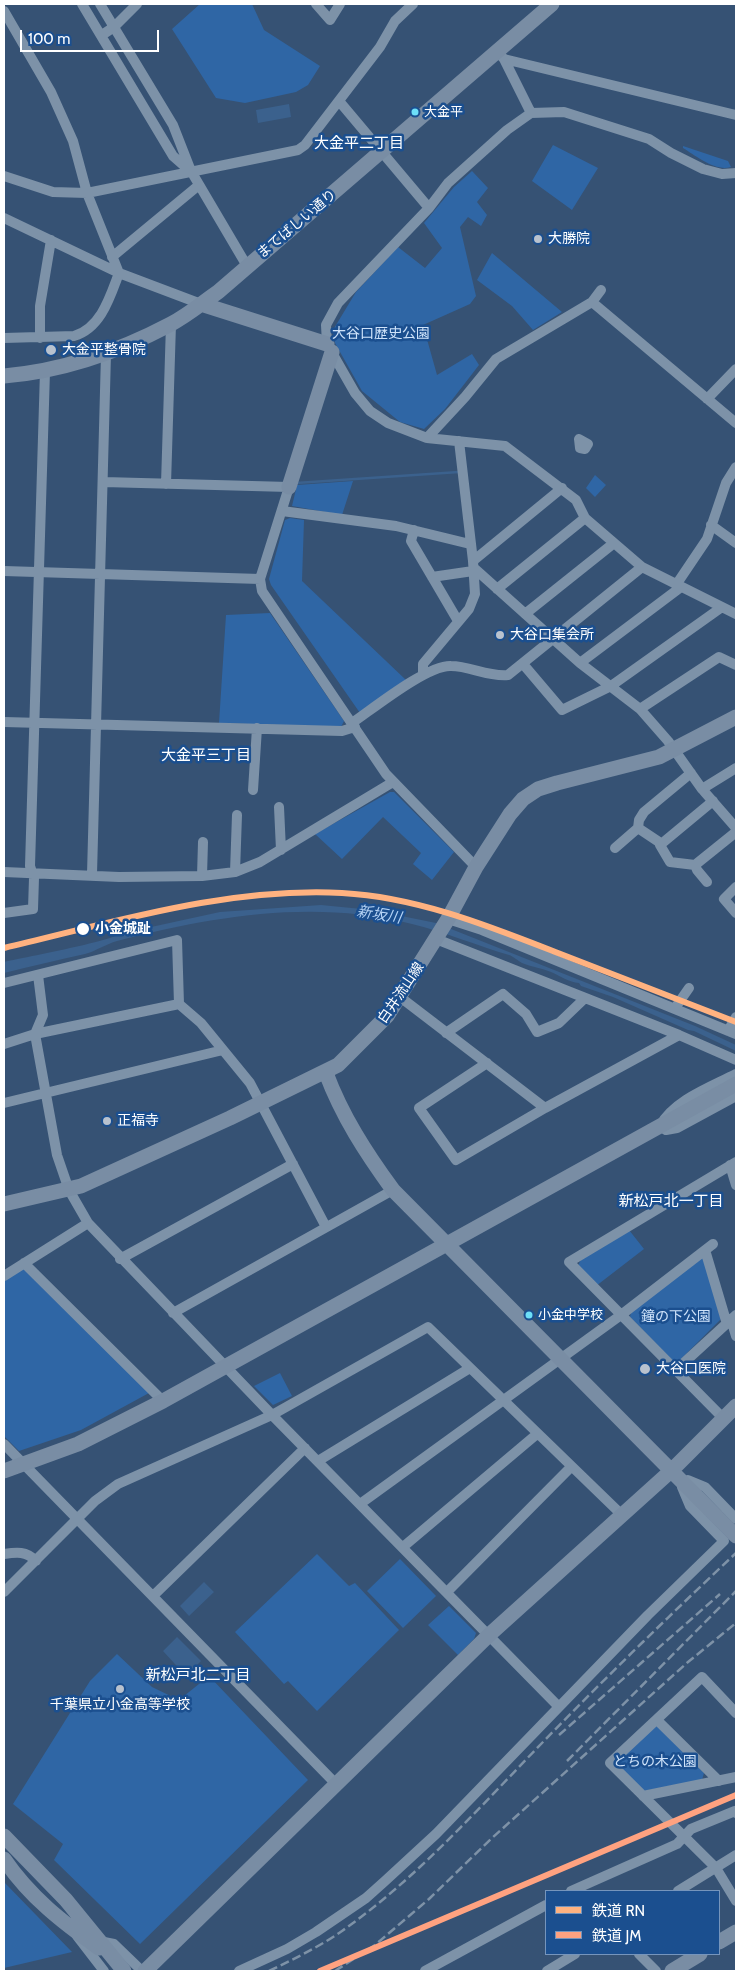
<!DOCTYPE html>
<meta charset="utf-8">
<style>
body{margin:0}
#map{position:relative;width:740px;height:1975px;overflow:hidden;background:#365274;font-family:Cabin,"Noto Sans JP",sans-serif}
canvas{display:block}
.frame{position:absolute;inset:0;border:5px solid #fff;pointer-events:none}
.legend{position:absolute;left:545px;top:1890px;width:175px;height:65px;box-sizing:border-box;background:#1b4f8f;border:1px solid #7695bc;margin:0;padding:6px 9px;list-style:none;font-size:15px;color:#fff}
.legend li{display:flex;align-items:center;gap:10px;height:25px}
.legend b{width:25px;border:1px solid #7695bc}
.scale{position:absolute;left:20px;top:30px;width:139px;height:22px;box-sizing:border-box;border:2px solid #fff;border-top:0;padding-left:6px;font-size:15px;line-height:18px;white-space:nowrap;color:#fff;-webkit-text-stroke:4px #1b4f8f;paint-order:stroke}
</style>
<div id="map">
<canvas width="740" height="1975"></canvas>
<div class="frame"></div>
<ul class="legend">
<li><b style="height:6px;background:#ffb280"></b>鉄道 RN</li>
<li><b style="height:6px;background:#ffa280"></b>鉄道 JM</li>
</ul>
<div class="scale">100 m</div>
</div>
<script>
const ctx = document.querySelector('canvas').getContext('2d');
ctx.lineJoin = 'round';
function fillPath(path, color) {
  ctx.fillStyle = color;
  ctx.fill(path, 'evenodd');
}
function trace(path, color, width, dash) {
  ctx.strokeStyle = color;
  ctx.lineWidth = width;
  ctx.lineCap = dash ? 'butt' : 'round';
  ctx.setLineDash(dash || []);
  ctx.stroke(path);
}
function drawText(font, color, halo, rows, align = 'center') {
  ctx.font = font + ' Cabin,"Noto Sans JP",sans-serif';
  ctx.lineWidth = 5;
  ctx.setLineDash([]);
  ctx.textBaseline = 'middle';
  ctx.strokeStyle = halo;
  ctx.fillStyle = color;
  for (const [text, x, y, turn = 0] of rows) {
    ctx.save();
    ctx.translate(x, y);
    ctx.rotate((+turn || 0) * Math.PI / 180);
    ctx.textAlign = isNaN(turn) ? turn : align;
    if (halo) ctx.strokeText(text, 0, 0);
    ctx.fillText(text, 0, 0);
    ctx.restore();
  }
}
const green = new Path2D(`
 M 200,4 L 252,4 L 264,30 L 320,66 L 308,85 L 296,92 L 245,103 L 216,98 L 172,29 Z
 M 553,145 L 598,168 L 572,210 L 532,181 Z
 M 683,146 L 728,161 L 731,167 C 716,172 696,156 683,148 Z
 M 472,171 L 488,188 L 477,202 L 487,215 L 481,226 L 468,217 L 460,227 L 476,296 L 470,304 L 423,325 L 437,375 L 472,354 L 479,365 L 445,409 L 424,429 L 400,422 L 362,391 L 335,343 L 333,330 L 356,292 L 398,247 L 425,268 L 442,248 L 424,223 L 454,187 Z
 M 492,253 L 562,312 L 533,330 L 512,306 L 477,280 Z
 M 595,475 L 606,485 L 595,497 L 586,488 Z
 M 353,481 L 342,515 L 292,506 L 297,485 Z
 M 290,518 L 304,520 L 302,581 L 406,680 L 360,713 L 271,585 L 269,579 L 285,520 Z
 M 270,613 L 344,721 L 341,727 L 219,723 L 226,615 Z
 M 390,792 L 394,792 L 454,852 L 432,880 L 413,864 L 421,853 L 383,817 L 342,859 L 315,834 Z
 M 629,1230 L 644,1249 L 596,1286 L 578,1266 L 581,1259 Z
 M 703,1256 L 721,1319 L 679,1361 L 673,1361 L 630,1317 L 631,1312 Z
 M 23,1266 L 149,1393 L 81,1430 L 19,1451 L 4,1436 L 4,1279 Z
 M 280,1373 L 292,1396 L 273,1405 L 254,1386 Z
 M 317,1554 L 349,1586 L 355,1583 L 399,1630 L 317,1711 L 288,1681 L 284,1684 L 235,1632 Z
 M 400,1559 L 436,1596 L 403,1628 L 367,1591 Z
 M 449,1606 L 476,1633 L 474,1639 L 458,1655 L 428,1625 Z
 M 117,1654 L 152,1687 L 179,1700 L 209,1676 L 308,1780 L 140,1944 L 54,1860 L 63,1844 L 13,1804 L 90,1681 Z
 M 657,1726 L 704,1773 L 702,1780 L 644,1791 L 619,1766 L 619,1760 L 653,1727 Z
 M 4,1882 L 72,1952 L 4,1968 Z`);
const water = new Path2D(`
 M 289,104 L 291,117 L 258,123 L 256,110 Z
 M 321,905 L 372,910 L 436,923 L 695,1026 L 736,1045 L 736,1051 L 694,1031 L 688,1030 L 613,997 L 581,986 L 579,983 C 569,982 560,976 551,972 C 542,968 531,967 522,963 C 518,961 513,956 509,955 C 478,946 445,932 412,924 C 314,899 213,916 117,941 C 106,944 96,951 85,954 C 58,960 31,966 4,973 L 4,962 C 21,958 112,941 119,934 L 220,912 Z
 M 204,1582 L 214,1592 L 189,1616 L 180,1606 Z
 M 177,1637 L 201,1661 L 186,1676 L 163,1651 Z`);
const stream = new Path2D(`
 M 296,483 L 459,472`);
const street = new Path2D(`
 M 82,4 L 173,156 L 190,171
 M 100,4 L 173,125 L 191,171 L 247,266
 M 316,4 L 330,20 L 340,4
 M 4,11 L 51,92 L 73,141 L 87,193 L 119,273 C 110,297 101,328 74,336 L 4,338
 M 102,35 L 114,27 L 137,4
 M 498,52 L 504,59 L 736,115
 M 504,59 L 531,113
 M 339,101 L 429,208
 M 736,173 L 722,174 L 703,169 L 671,153 L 649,139 L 564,112 L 531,113 L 507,130 L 448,183 L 429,208 L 338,303 L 326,325 L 327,344 L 355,393 L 370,411 L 388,423 L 427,438 L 505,446 L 576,500 L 585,518 L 642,567 L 736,614
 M 4,176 L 53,192 L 87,193 L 298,150 L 305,145 L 380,47 L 395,21 L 413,4
 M 4,218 L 119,273 L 201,304
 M 112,257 L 199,185
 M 592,302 L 736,423
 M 40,338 L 40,306 L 51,240
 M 707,399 L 736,369
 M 427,438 L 465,397 L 496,359 L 592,302 L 601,290
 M 579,439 L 588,444 L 585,449 L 580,448 Z
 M 104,482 L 289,487 L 260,579 L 262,591 L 386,774 L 476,867
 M 166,484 L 171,324
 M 282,511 L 396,526 L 470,544
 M 711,525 L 736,543
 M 414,530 L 411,541 L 458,621
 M 473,561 L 562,488
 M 474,568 L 580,663 L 640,709 L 668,741 L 702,789 L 736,828
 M 4,571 L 260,579
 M 432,577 L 473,571
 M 676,585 L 707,539 L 726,483 L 736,467
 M 497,589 L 585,518
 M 525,614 L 614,543
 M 580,663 L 681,587
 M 523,664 L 562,710 L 611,686 L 722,607
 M 423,674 L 423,664 L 469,609 L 475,594 L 473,561 L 459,441
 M 640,709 L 719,657 L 736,665
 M 4,722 L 342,731 L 355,727
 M 352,723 C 374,708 427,665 451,666 C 470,666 488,677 508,675 L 642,567
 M 702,789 L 736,768
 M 253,790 L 257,728
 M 713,801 L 660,845 L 670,862 L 695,865 L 736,832
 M 279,807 L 281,850
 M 662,844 L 638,828 L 639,820 L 644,812 L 691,773
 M 615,848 L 638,828
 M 695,865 L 697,870 L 707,882
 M 4,872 L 119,877 L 202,876 L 235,872 L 260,862 L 393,782
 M 235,872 L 237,815
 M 92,874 L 106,354
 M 202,876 L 203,842
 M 736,887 L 724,899 L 736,913
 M 4,913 L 33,909 L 34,878 L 30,866 L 45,371
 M 448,919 L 482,930 L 736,1034
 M 436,939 L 679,1035 L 736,1060
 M 38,975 L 43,1015 L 35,1034 L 57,1155 L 69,1190 L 88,1223 L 272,1415 L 559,1707
 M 4,983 L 177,940 L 179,1004 L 201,1023 L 250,1083 L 326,1227
 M 400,997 L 545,1108
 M 675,1008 L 689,988
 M 728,1031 L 736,1017
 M 446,1033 L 503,994 L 526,1014 L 537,1032 L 559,1023 L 585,998
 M 4,1044 L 35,1034 L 179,1004
 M 487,1063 L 419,1108 L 456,1160 L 545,1108 L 679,1035
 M 736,1074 C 711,1087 674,1100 660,1126 L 666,1130 L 677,1128 L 736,1096
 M 4,1103 L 223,1050
 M 730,1165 L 736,1185
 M 705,1250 L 727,1324
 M 120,1259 L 293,1164
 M 24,1263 L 163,1401
 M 4,1276 L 88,1223
 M 173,1313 L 393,1190
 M 731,1319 L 736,1336
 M 676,1370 L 736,1315
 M 724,1419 L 569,1262 L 736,1162
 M 4,1444 L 336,1784
 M 318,1461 L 470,1368
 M 360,1504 L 621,1315 L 713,1244
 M 403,1547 L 537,1434
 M 4,1554 C 17,1552 26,1551 36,1561
 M 4,1592 L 95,1501 L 118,1484 L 272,1415 L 428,1327 L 622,1515
 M 447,1592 L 571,1467
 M 153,1596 L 305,1448
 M 736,1713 L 702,1677 L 610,1763 L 716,1868 L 736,1901
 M 657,1720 L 719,1781
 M 643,1796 L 736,1777
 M 571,1891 L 677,1844 L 691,1829 L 735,1811 L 736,1813
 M 678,1891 L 736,1855
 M 77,1936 L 104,1971
 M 99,1941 L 114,1944 L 142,1971
 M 639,1954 L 656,1971
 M 239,1971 L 287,1949 L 316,1932 L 366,1898 L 385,1881 L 436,1834 L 648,1615 L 724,1541 L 690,1506 L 682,1487 L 688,1480 L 705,1487 L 736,1519
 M 425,1971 L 546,1905
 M 547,1971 L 575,1954`);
const secondary = new Path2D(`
 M 201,304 L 327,344
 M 4,376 C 63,371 118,352 171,324 C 188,315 202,303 218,292 L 552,4
 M 289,487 L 332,352
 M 326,1073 C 342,1116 366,1153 393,1190 L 736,1536
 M 4,1204 L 81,1186 L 230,1118 L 338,1065 L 387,1016 L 448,919 L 476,867 L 510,814 L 523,799 L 538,789 L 557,783 L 659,757 L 736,717
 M 4,1471 L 78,1444 L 163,1401 L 736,1084
 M 4,1836 L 66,1900 L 124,1971
 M 4,1859 C 30,1897 62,1922 99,1948
 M 719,1942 L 736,1932
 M 145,1971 L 489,1635 L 672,1470 L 736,1406
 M 672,1971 L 700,1954`);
const rail = new Path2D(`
 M 559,1735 L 720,1594
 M 567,1761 L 736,1591
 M 269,1971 C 294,1959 319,1947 342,1931 C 416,1879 479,1808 542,1743 C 605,1678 670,1615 736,1553
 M 335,1971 L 375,1945 L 429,1899 L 492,1838 L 688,1662 L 736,1623`);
const rail1 = new Path2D(`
 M 4,948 C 115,922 227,887 342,893 C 417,897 489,926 558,953 C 617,976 677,999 736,1022`);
const rail2 = new Path2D(`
 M 320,1971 L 736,1795`);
const markers = [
 [415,112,4.5,"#6ddff8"],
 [538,239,5,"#b9c2ce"],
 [51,350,6,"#b9c2ce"],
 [500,635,5,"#b9c2ce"],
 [83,929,7,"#fff"],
 [107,1121,5,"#b9c2ce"],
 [529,1315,4.5,"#6ddff8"],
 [645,1369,6,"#b9c2ce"],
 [120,1689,5,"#b9c2ce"]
];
const busNames = [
 ["大金平",424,112],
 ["小金中学校",538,1315]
];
const streetNames = [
 ["まてばしい通り",297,224,-40],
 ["白井流山線",401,993,-56]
];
const poiNames = [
 ["大勝院",548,239],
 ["大金平整骨院",62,350],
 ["大谷口集会所",510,635],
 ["正福寺",117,1121],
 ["大谷口医院",656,1369],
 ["千葉県立小金高等学校",120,1705,"center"]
];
const parkNames = [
 ["大谷口歴史公園",381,334],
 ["鐘の下公園",676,1317],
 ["とちの木公園",655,1762]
];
const stopNames = [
 ["小金城趾",95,929]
];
const neighbourhoodNames = [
 ["大金平二丁目",359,144],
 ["大金平三丁目",206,756],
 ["新松戸北一丁目",671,1202],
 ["新松戸北二丁目",198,1676]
];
const waterNames = [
 ["新坂川",379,915,9]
];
fillPath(green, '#2f66a5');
fillPath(water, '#3b618d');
trace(stream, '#3b618d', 2.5);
trace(street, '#7d92a8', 10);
trace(secondary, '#798da4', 15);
trace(rail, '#7e92a7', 2.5, [9, 4]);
trace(rail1, '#ffb280', 6);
trace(rail2, '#ffa280', 6);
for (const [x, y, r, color] of markers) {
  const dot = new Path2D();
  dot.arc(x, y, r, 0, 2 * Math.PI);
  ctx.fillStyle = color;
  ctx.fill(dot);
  trace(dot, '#1b4f8f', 2);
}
drawText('13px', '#fff', '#1b4f8f', busNames, 'left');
drawText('14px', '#fff', '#1b4f8f', streetNames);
drawText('14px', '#fff', '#1b4f8f', poiNames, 'left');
drawText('14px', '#cfe3fa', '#1b4f8f', parkNames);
drawText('bold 14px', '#fff', '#1b4f8f', stopNames, 'left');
drawText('15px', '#fff', '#1b4f8f', neighbourhoodNames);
drawText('italic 15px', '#b5d3f5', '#1b4f8f', waterNames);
</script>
